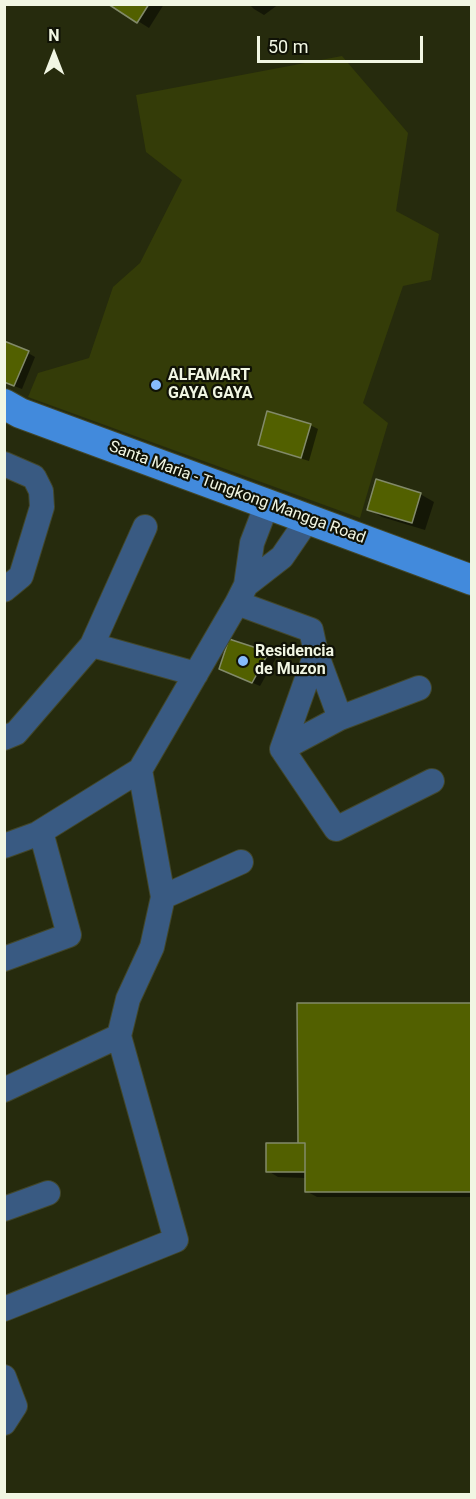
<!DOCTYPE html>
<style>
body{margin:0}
#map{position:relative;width:476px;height:1499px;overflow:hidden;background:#262b0d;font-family:Roboto,sans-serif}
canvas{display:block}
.frame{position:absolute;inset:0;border:6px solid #f1f6e3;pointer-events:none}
.north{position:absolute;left:24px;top:24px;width:60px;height:60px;-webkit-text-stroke:4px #101206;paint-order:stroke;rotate:0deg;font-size:16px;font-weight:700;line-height:24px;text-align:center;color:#f1f6e3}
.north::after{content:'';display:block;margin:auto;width:21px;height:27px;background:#f1f6e3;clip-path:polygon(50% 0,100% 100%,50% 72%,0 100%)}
.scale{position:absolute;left:257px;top:36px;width:166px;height:27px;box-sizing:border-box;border:3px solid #f1f6e3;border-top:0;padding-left:8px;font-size:18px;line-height:21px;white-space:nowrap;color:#f1f6e3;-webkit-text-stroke:4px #101206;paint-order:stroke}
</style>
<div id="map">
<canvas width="476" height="1499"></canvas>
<div class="frame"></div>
<div class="north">N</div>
<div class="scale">50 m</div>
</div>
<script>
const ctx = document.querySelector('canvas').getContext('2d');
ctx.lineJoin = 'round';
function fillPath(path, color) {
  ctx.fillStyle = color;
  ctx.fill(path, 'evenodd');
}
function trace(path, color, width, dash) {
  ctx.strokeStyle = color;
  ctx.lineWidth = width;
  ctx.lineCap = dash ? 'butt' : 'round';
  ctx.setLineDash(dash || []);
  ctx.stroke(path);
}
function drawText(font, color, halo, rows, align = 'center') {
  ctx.font = font + ' Roboto,sans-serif';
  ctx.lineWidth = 4.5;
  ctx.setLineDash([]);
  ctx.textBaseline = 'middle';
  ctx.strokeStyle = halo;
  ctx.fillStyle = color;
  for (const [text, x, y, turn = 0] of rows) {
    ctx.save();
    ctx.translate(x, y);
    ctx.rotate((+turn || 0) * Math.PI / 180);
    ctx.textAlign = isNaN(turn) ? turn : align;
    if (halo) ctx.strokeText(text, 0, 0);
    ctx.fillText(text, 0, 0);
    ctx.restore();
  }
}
const green = new Path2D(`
 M 342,56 L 408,133 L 396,211 L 439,234 L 431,280 L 403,286 L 363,403 L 388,423 L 360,518 L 28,397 L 38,373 L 89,358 L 113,287 L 140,263 L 182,180 L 146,152 L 136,95 Z`);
const shadow = new Path2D(`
 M 111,4 L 164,4 L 149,28 Z
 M 249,4 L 279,4 L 264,15 L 254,9 Z
 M 28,353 L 35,357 L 22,389 L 4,382 Z
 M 310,425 L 318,429 L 309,461 L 267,448 L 259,444 Z
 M 420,494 L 434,502 L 425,530 L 382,517 L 369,509 Z
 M 230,641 L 269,654 L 276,658 L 260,686 L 228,672 Z
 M 472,1005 L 472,1197 L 317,1197 L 306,1191 L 306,1178 L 278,1177 L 268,1171 Z`);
const building = new Path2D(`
 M 108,4 L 149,4 L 137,23 Z
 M 4,341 L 29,351 L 14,386 L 4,382 Z
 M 267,411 L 311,424 L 301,458 L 258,445 Z
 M 376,479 L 421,493 L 412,523 L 367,510 Z
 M 229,639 L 269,652 L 252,683 L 219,669 Z
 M 297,1003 L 472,1003 L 472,1192 L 305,1192 L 305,1143 L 298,1143 Z
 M 266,1143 L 305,1143 L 305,1172 L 266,1172 Z`);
const minor = new Path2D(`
 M 4,464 L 34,477 L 41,491 L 42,507 L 21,576 L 4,590
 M 246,585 L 282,557 L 308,519
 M 237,603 L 311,630 L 316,653 L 340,718
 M 92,645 L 196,674
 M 316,653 L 282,749 L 336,829 L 432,781
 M 4,738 L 16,733 L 92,645 L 145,527
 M 282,749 L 340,718 L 419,688
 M 4,846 L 37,834 L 140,770
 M 163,897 L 241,862
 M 4,959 L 69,935 L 41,832
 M 4,1090 L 119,1036
 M 4,1209 L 48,1193
 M 4,1309 L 176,1240 L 119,1036 L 128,999 L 152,947 L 163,897 L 140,770 L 237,603 L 246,585 L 252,543 L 267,504
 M 4,1377 L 15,1406 L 4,1423`);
const major = new Path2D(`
 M 4,404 L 20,413 L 267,504 L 472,580`);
const markers = [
 [156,385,6,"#86bbfb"],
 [243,661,6,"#86bbfb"]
];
const poiNames = [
 ["ALFAMART",168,376],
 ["GAYA GAYA",168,394],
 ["Residencia",255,652],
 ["de Muzon",255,670]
];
const streetNames = [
 ["Santa Maria - Tungkong Mangga Road",237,493,20]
];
fillPath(green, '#343c08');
fillPath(shadow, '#0007');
fillPath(building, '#526000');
trace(building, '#828a69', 1.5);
trace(minor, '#42472b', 26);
trace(major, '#42472b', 32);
trace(minor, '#395a82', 24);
trace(major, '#428adc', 30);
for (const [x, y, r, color] of markers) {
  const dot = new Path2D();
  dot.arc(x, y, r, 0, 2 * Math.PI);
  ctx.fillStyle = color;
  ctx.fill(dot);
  trace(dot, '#101206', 2);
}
drawText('bold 16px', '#f1f6e3', '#101206', poiNames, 'left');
drawText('16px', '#f1f6e3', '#101206', streetNames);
</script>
